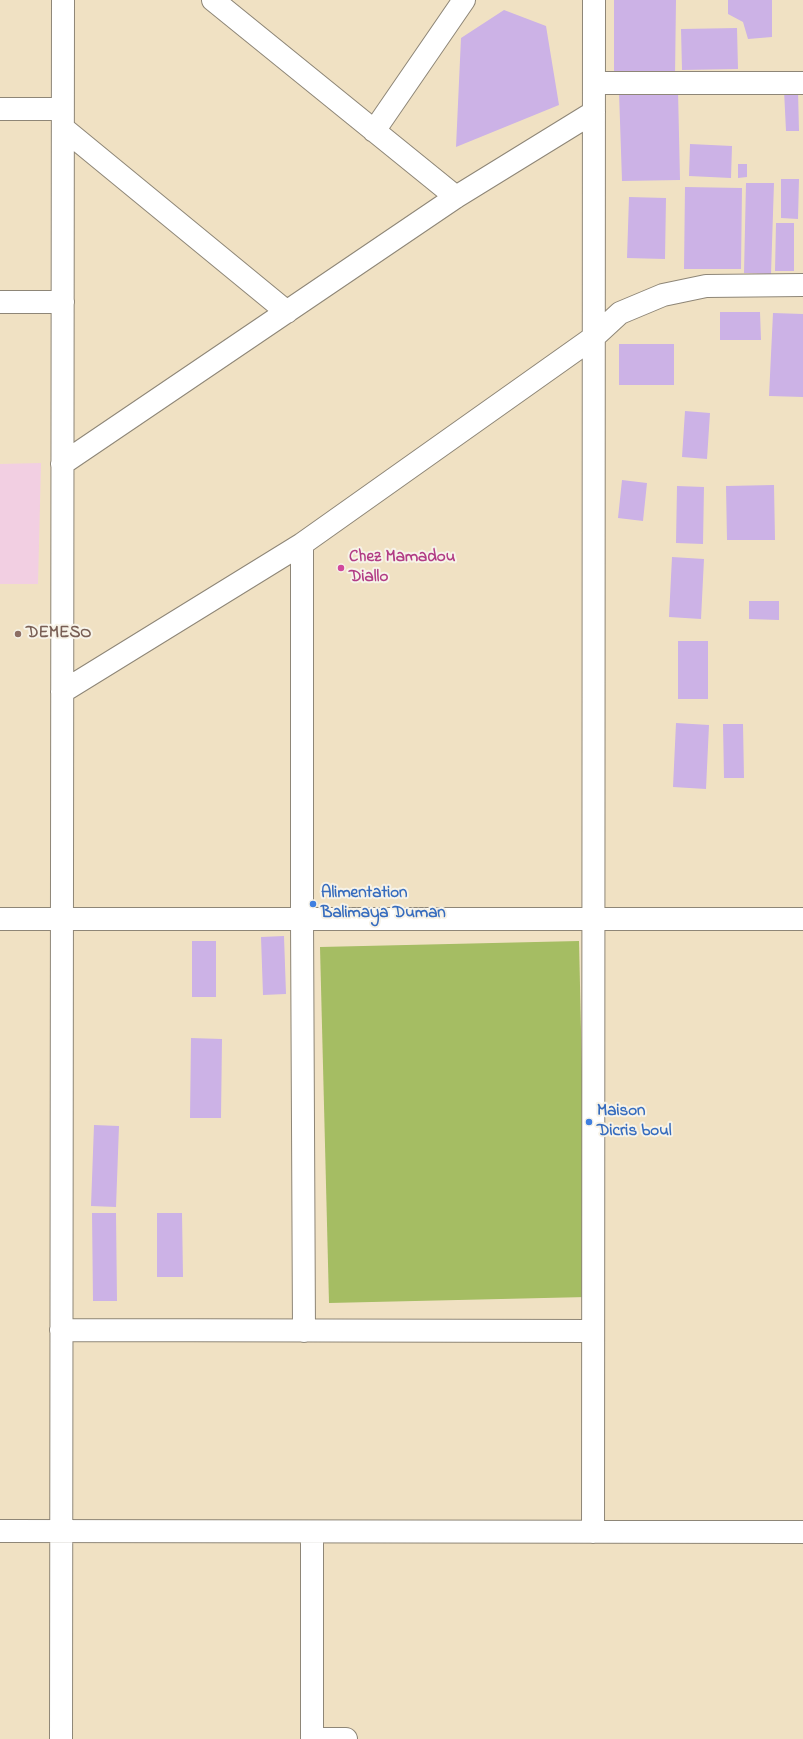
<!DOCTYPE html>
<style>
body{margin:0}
canvas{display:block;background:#f0e1c3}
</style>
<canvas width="803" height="1739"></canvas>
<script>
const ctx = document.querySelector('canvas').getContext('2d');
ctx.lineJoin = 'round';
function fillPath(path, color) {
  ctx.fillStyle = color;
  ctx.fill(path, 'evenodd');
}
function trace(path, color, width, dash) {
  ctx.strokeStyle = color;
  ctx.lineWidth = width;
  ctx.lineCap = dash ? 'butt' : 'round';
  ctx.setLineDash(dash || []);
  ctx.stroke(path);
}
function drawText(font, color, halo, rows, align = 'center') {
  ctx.font = font + ' "Indie Flower",sans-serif';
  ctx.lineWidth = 4;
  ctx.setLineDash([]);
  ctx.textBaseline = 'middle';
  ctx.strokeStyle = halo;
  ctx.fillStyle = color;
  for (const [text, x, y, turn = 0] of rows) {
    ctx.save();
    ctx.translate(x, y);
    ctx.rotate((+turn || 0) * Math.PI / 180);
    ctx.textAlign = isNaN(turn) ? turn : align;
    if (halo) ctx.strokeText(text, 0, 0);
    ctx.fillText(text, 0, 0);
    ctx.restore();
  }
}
const built = new Path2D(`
 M 41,463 L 38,584 L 0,584 L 0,464 Z`);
const green = new Path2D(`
 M 579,941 L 587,1297 L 329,1303 L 320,947 Z`);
const building = new Path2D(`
 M 614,0 L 676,0 L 675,76 L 614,76 Z
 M 728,0 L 772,0 L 772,37 L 748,39 L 743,22 L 728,14 Z
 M 504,10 L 546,26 L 559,105 L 456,147 L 461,38 Z
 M 737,28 L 738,69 L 682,70 L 681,29 Z
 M 678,90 L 680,180 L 622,181 L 619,92 Z
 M 784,90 L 798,90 L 799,131 L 786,131 Z
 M 690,144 L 732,146 L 731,178 L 689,176 Z
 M 738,164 L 747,164 L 747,177 L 738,178 Z
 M 781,179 L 799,179 L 798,219 L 781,218 Z
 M 746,183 L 774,183 L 771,274 L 744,273 Z
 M 685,187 L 742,188 L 741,269 L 684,269 Z
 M 629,197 L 666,198 L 665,259 L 627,258 Z
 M 776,223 L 794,223 L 794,271 L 775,271 Z
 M 720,312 L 760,312 L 761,340 L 720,340 Z
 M 773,313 L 803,314 L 803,397 L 769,396 Z
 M 619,344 L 674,344 L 674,385 L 619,385 Z
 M 685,411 L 710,413 L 707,459 L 682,457 Z
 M 622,480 L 647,483 L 643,521 L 618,518 Z
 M 774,485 L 775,540 L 727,540 L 726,486 Z
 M 677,486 L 704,487 L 703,544 L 676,543 Z
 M 672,557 L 704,559 L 701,619 L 669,617 Z
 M 749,601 L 779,601 L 779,620 L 749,619 Z
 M 678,641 L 708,641 L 708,699 L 678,699 Z
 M 676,723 L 709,725 L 706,789 L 673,787 Z
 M 723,724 L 743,724 L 744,778 L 724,778 Z
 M 284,936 L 286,994 L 263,995 L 261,937 Z
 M 192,941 L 216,941 L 216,997 L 192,997 Z
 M 191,1038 L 222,1039 L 221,1118 L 190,1118 Z
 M 94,1125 L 119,1126 L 116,1207 L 91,1206 Z
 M 92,1213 L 116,1213 L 117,1301 L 93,1301 Z
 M 157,1213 L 182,1213 L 183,1277 L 157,1277 Z`);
const minor = new Path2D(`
 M 213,0 L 456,197
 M 594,83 L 803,83
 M 0,109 L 62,109
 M 63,128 L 287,312
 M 374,131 L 464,0
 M 0,302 L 63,302
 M 62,464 L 456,197 L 594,112
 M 302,544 L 302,919 L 304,1331
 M 62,692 L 302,544 L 594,337 L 620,313 L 663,295 L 706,286 L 803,285
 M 0,919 L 803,919
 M 61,1330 L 593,1331
 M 0,1531 L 803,1532
 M 312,1532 L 312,1739 L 346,1739
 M 593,1532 L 594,0
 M 61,1739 L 63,0`);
const markers = [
 [341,568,4,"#d1479c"],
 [18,634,4,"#8d6e63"],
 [313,904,4,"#3f7fe0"],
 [589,1122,4,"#3f7fe0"]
];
const hotelNames = [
 ["Chez Mamadou",349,558],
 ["Diallo",349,578]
];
const educationNames = [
 ["DEMESO",26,634]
];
const shopNames = [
 ["Alimentation",321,894],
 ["Balimaya Duman",321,914],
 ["Maison",597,1112],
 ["Dicris boul",597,1132]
];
fillPath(built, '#f2cfe2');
fillPath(green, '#a5bd63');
fillPath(building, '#ccb2e6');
trace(minor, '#8e8677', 24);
trace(minor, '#fff', 22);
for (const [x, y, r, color] of markers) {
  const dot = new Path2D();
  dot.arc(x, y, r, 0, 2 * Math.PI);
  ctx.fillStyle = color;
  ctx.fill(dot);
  trace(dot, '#f7f3e8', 1.5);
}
drawText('bold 17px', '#b23c85', '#f7f3e8', hotelNames, 'left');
drawText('bold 17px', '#785e54', '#f7f3e8', educationNames, 'left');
drawText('bold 17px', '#366cbe', '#f7f3e8', shopNames, 'left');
</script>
